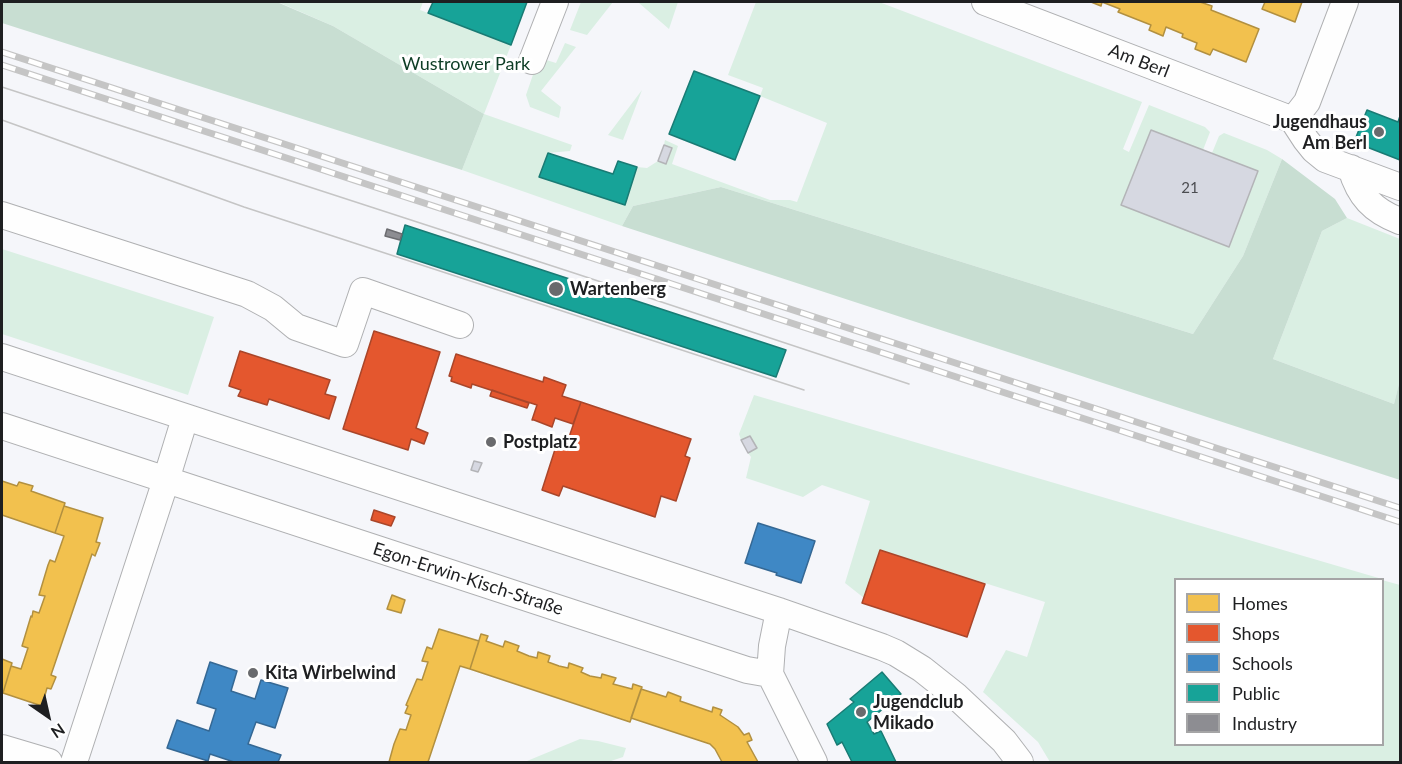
<!DOCTYPE html>
<meta charset="utf-8">
<style>
body{margin:0}
#map{position:relative;width:1402px;height:764px;overflow:hidden;background:#f5f6fa;font-family:Lato,sans-serif}
canvas{display:block}
.frame{position:absolute;inset:0;border:3px solid #1e1f21;pointer-events:none}
.legend{position:absolute;left:1174px;top:578px;width:210px;height:168px;box-sizing:border-box;background:#fff;border:2px solid #a5a5a6;margin:0;padding:8px 10px;list-style:none;font-size:18px;color:#1e1f21}
.legend li{display:flex;align-items:center;gap:12px;height:30px}
.legend b{width:30px;border:2px solid #a5a5a6}
.north{position:absolute;left:18px;top:686px;width:60px;height:60px;-webkit-text-stroke:4px #fff;paint-order:stroke;rotate:146deg;font-size:16px;font-weight:700;line-height:24px;text-align:center;color:#1e1f21}
.north::after{content:'';display:block;margin:auto;width:21px;height:27px;background:#1e1f21;clip-path:polygon(50% 0,100% 100%,50% 72%,0 100%)}
</style>
<div id="map">
<canvas width="1402" height="764"></canvas>
<div class="frame"></div>
<ul class="legend">
<li><b style="height:16px;background:#f2c14e"></b>Homes</li>
<li><b style="height:16px;background:#e4572e"></b>Shops</li>
<li><b style="height:16px;background:#3f88c5"></b>Schools</li>
<li><b style="height:16px;background:#17a398"></b>Public</li>
<li><b style="height:16px;background:#8d8d92"></b>Industry</li>
</ul>
<div class="north">N</div>
</div>
<script>
const ctx = document.querySelector('canvas').getContext('2d');
ctx.lineJoin = 'round';
function fillPath(path, color) {
  ctx.fillStyle = color;
  ctx.fill(path, 'evenodd');
}
function trace(path, color, width, dash) {
  ctx.strokeStyle = color;
  ctx.lineWidth = width;
  ctx.lineCap = dash ? 'butt' : 'round';
  ctx.setLineDash(dash || []);
  ctx.stroke(path);
}
function drawText(font, color, halo, rows, align = 'center') {
  ctx.font = font + ' Lato,sans-serif';
  ctx.lineWidth = 6;
  ctx.setLineDash([]);
  ctx.textBaseline = 'middle';
  ctx.strokeStyle = halo;
  ctx.fillStyle = color;
  for (const [text, x, y, turn = 0] of rows) {
    ctx.save();
    ctx.translate(x, y);
    ctx.rotate((+turn || 0) * Math.PI / 180);
    ctx.textAlign = isNaN(turn) ? turn : align;
    if (halo) ctx.strokeText(text, 0, 0);
    ctx.fillText(text, 0, 0);
    ctx.restore();
  }
}
const green = new Path2D(`
 M 278,2 L 423,2 L 420,10 L 511,45 L 484,114 L 572,145 L 570,151 L 548,153 L 540,176 L 625,204 L 637,167 L 647,168 L 658,161 L 667,163 L 672,148 L 664,145 L 665,140 L 678,146 L 672,164 L 770,200 L 790,200 L 797,202 L 827,123 L 760,96 L 763,88 L 728,75 L 756,2 L 879,2 L 1142,102 L 1123,149 L 1129,152 L 1149,105 L 1205,127 L 1210,132 L 1203,150 L 1151,130 L 1122,205 L 1229,246 L 1258,171 L 1212,153 L 1219,136 L 1224,133 L 1267,150 L 1282,159 L 1243,256 L 1193,334 L 721,187 L 633,206 L 622,226 L 462,170 L 484,114 L 333,26 Z
 M 581,2 L 613,2 L 587,35 L 570,30 Z
 M 639,2 L 663,2 L 668,3 L 669,2 L 678,2 L 669,29 L 639,3 Z
 M 565,43 L 576,47 L 541,91 L 561,107 L 559,118 L 530,107 L 526,95 L 536,66 L 543,59 L 556,63 Z
 M 642,90 L 623,140 L 608,135 Z
 M 1347,218 L 1400,239 L 1400,380 L 1394,404 L 1273,359 L 1322,231 Z
 M 2,249 L 214,317 L 188,395 L 2,334 Z
 M 754,395 L 1382,579 L 1176,580 L 1176,744 L 1382,744 L 1382,580 L 1400,585 L 1400,762 L 1050,762 L 1038,742 L 983,692 L 1006,650 L 1027,657 L 1045,602 L 880,550 L 864,598 L 845,583 L 870,501 L 822,485 L 803,497 L 746,478 L 751,457 L 748,453 L 757,448 L 750,436 L 741,440 L 739,434 Z
 M 580,739 L 598,741 L 626,748 L 623,757 L 608,762 L 530,762 L 527,761 Z`);
const forest = new Path2D(`
 M 2,2 L 277,2 L 333,26 L 484,114 L 462,170 L 2,23 Z
 M 1282,159 L 1335,199 L 1347,218 L 1322,231 L 1273,359 L 1394,404 L 1400,380 L 1400,480 L 622,226 L 633,206 L 721,187 L 1193,334 L 1243,256 Z`);
const homes = new Path2D(`
 M 1091,2 L 1200,2 L 1212,6 L 1211,10 L 1259,29 L 1246,62 L 1213,49 L 1210,55 L 1195,49 L 1197,43 L 1182,37 L 1183,34 L 1166,27 L 1163,36 L 1149,30 L 1151,25 L 1118,12 L 1120,9 L 1102,2 L 1101,6 Z
 M 1265,2 L 1302,2 L 1295,22 L 1262,9 Z
 M 2,481 L 17,486 L 19,482 L 33,486 L 31,491 L 65,503 L 55,533 L 2,515 Z
 M 64,506 L 103,518 L 96,542 L 100,543 L 95,556 L 92,554 L 51,675 L 56,677 L 51,689 L 47,688 L 42,706 L 3,693 L 11,666 L 21,669 L 28,648 L 22,646 L 31,616 L 32,617 L 33,611 L 39,613 L 45,596 L 39,595 L 48,565 L 50,560 L 55,562 L 64,536 L 55,533 Z
 M 392,595 L 405,600 L 401,613 L 387,609 Z
 M 439,629 L 479,641 L 470,669 L 460,666 L 428,762 L 389,762 L 394,744 L 400,729 L 406,730 L 411,715 L 405,713 L 408,706 L 406,705 L 417,679 L 422,680 L 428,662 L 422,661 L 427,647 L 432,649 Z
 M 481,634 L 488,636 L 486,641 L 503,647 L 505,641 L 519,646 L 517,651 L 529,656 L 537,658 L 538,652 L 550,656 L 548,662 L 559,666 L 568,668 L 569,663 L 583,668 L 581,672 L 590,676 L 601,678 L 602,674 L 616,678 L 613,684 L 632,689 L 633,684 L 642,687 L 630,722 L 470,669 Z
 M 2,659 L 12,663 L 3,693 L 2,693 Z
 M 641,689 L 666,697 L 668,692 L 681,697 L 680,701 L 712,712 L 713,707 L 722,710 L 720,715 L 738,727 L 744,735 L 749,733 L 752,740 L 747,742 L 758,762 L 722,762 L 715,749 L 710,744 L 631,718 Z`);
const shops = new Path2D(`
 M 374,331 L 440,352 L 416,428 L 428,433 L 424,444 L 411,439 L 408,450 L 343,429 Z
 M 240,351 L 330,380 L 325,394 L 336,397 L 329,419 L 269,399 L 267,405 L 238,396 L 241,390 L 229,386 Z
 M 456,354 L 543,382 L 544,377 L 566,385 L 562,396 L 581,402 L 573,424 L 555,418 L 552,427 L 534,420 L 532,420 L 537,405 L 472,384 L 471,388 L 451,381 L 452,377 L 449,376 Z
 M 492,390 L 529,403 L 527,408 L 490,396 Z
 M 581,402 L 691,439 L 685,456 L 690,458 L 676,501 L 661,496 L 655,517 L 563,486 L 559,496 L 542,490 L 558,440 L 567,443 Z
 M 374,510 L 395,517 L 391,526 L 371,520 Z
 M 880,550 L 985,584 L 967,637 L 862,603 Z`);
const schools = new Path2D(`
 M 758,523 L 815,541 L 801,583 L 776,575 L 777,573 L 745,563 Z
 M 210,662 L 237,671 L 231,691 L 255,699 L 261,680 L 288,688 L 275,728 L 256,722 L 248,744 L 281,755 L 278,762 L 234,762 L 210,754 L 208,761 L 167,748 L 177,720 L 209,731 L 216,709 L 197,703 Z`);
const public = new Path2D(`
 M 433,2 L 527,2 L 511,45 L 428,13 Z
 M 694,71 L 760,96 L 735,160 L 669,134 Z
 M 1367,110 L 1398,122 L 1400,116 L 1400,160 L 1354,142 Z
 M 548,153 L 613,174 L 618,161 L 637,167 L 625,205 L 539,177 Z
 M 405,225 L 786,350 L 776,377 L 397,254 Z
 M 882,672 L 901,694 L 867,722 L 874,734 L 881,731 L 896,762 L 852,762 L 842,742 L 837,745 L 827,724 L 854,702 L 850,699 Z`);
const industry = new Path2D(`
 M 387,229 L 402,234 L 400,240 L 385,236 Z`);
const building = new Path2D(`
 M 1151,130 L 1258,171 L 1229,247 L 1121,205 Z
 M 664,145 L 672,148 L 666,164 L 658,161 Z
 M 750,436 L 757,448 L 748,453 L 741,440 Z
 M 474,461 L 482,463 L 478,472 L 471,470 Z`);
const minor = new Path2D(`
 M 985,2 L 1293,120 L 1306,140 L 1314,150 L 1325,159 L 1400,187
 M 532,61 L 555,2
 M 1293,120 L 1307,102 L 1345,2
 M 1351,168 C 1359,196 1373,211 1400,221
 M 2,215 L 247,294 L 273,308 L 296,327 L 345,344 L 363,291 L 460,325
 M 2,357 L 779,611 L 882,647 L 896,653 L 922,669 L 956,696 L 1004,741 L 1020,762
 M 2,426 L 747,670 L 770,674
 M 779,611 L 772,646 L 770,674 L 814,762
 M 2,748 L 49,762
 M 74,762 L 166,480 L 185,418`);
const tram = new Path2D(`
 M 2,87 L 577,274 L 909,384
 M 2,120 L 244,207 L 804,390`);
const rail = new Path2D(`
 M 2,52 L 1400,508
 M 2,65 L 1400,522`);
const markers = [
 [1379,132,6,"#696a6d"],
 [556,289,8,"#696a6d"],
 [491,442,6,"#696a6d"],
 [253,673,6,"#696a6d"],
 [861,712,6,"#696a6d"]
];
const numberNames = [
 ["21",1190,188]
];
const streetNames = [
 ["Am Berl",1139,61,21],
 ["Egon-Erwin-Kisch-Straße",468,579,18]
];
const parkNames = [
 ["Wustrower Park",466,64]
];
const poiNames = [
 ["Jugendhaus",1367,122,"right"],
 ["Am Berl",1367,143,"right"],
 ["Wartenberg",570,289],
 ["Postplatz",503,442],
 ["Kita Wirbelwind",265,673],
 ["Jugendclub",873,702],
 ["Mikado",873,723]
];
fillPath(green, '#daefe3');
fillPath(forest, '#c8ded2');
fillPath(homes, '#f2c14e');
trace(homes, '#b29040', 1.5);
fillPath(shops, '#e4572e');
trace(shops, '#a9462a', 1.5);
fillPath(schools, '#3f88c5');
trace(schools, '#356894', 1.5);
fillPath(public, '#17a398');
trace(public, '#197b74', 1.5);
fillPath(industry, '#8d8d92');
trace(industry, '#6c6c70', 1.5);
fillPath(building, '#d6d8e1');
trace(building, '#b3b4b7', 1.5);
trace(minor, '#afb0b2', 28);
trace(minor, '#fefefe', 26);
trace(tram, '#c5c5c5', 1.5);
trace(rail, '#c5c5c5', 7);
trace(rail, '#fff', 4.5, [14]);
for (const [x, y, r, color] of markers) {
  const dot = new Path2D();
  dot.arc(x, y, r, 0, 2 * Math.PI);
  ctx.fillStyle = color;
  ctx.fill(dot);
  trace(dot, '#fff', 2);
}
drawText('15px', '#4c4d51', null, numberNames);
drawText('18px', '#1e1f21', '#fff', streetNames);
drawText('18px', '#0d3d25', '#fff', parkNames);
drawText('bold 18px', '#1e1f21', '#fff', poiNames, 'left');
</script>
